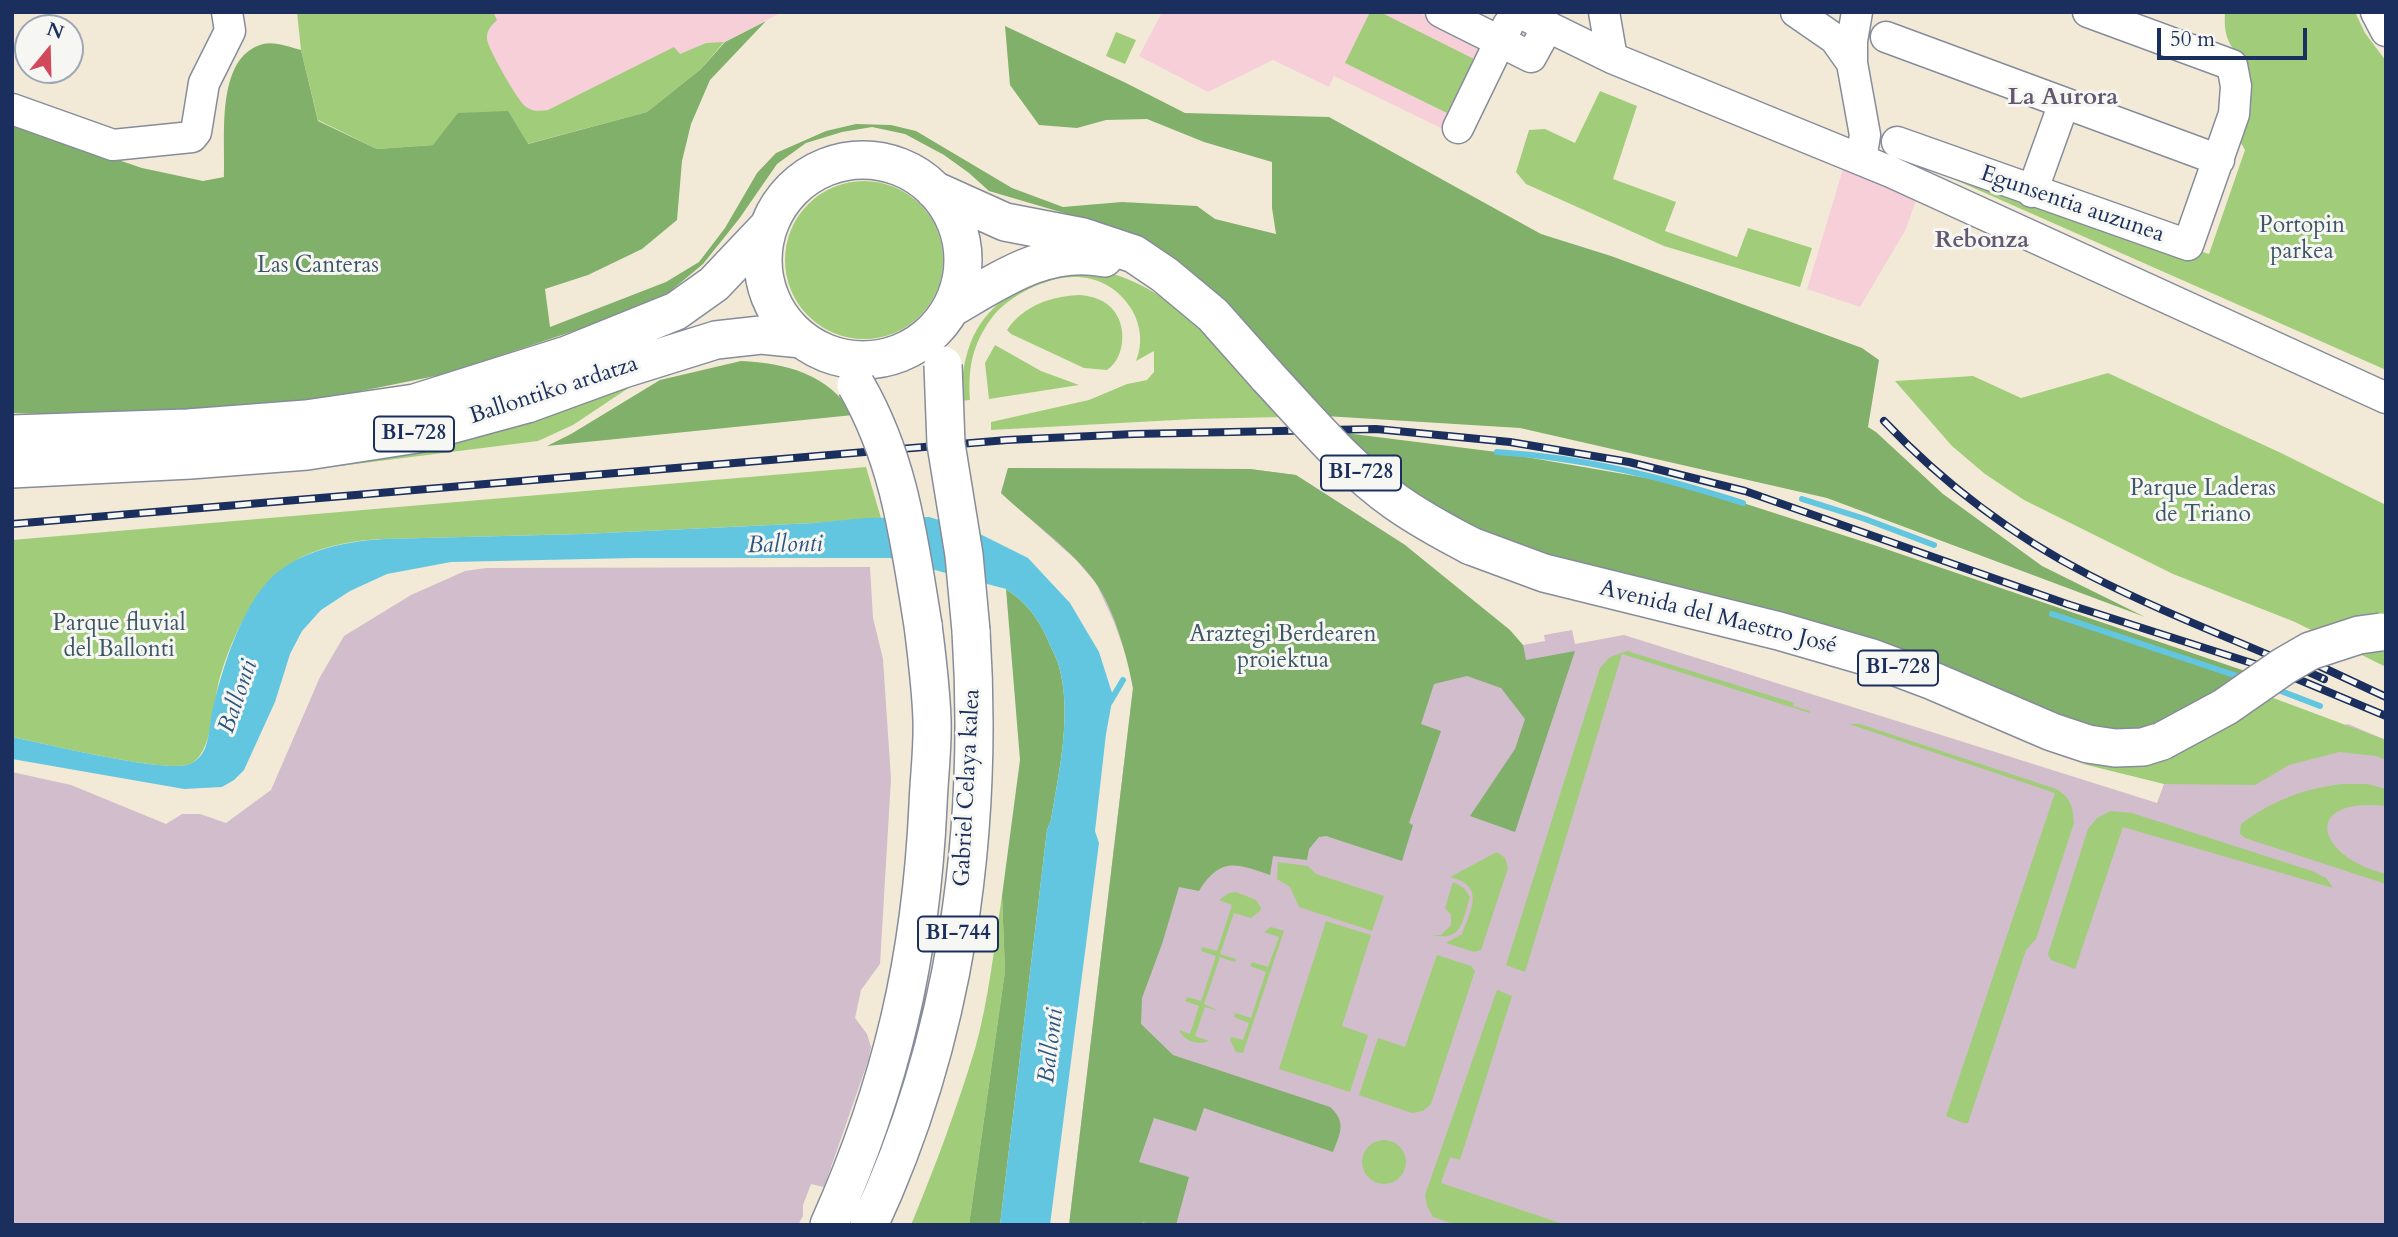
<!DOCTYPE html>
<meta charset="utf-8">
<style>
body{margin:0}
#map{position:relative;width:2398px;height:1237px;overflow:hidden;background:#f2ead7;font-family:Cardo,serif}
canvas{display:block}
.frame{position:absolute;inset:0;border:14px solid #1b2f5e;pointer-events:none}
.north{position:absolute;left:14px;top:14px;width:70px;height:70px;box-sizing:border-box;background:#f6f6f2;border:2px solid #9ea6b7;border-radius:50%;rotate:19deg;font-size:19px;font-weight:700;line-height:28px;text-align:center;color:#1b2f5e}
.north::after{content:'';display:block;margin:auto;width:24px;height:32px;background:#d1495b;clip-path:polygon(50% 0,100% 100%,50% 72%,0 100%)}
.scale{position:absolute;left:2157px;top:28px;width:150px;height:32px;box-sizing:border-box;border:4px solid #1b2f5e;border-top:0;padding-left:9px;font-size:21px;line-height:24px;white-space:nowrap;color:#1b2f5e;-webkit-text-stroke:5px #f6f6f2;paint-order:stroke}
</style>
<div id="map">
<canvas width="2398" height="1237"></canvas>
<div class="frame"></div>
<div class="north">N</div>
<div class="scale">50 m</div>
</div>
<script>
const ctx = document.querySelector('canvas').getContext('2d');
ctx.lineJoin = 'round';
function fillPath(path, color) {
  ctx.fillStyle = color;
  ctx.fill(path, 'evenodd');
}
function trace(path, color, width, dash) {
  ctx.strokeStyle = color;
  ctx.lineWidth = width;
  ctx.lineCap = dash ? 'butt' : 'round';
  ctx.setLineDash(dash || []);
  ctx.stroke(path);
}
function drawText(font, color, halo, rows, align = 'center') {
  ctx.font = font + ' Cardo,serif';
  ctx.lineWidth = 6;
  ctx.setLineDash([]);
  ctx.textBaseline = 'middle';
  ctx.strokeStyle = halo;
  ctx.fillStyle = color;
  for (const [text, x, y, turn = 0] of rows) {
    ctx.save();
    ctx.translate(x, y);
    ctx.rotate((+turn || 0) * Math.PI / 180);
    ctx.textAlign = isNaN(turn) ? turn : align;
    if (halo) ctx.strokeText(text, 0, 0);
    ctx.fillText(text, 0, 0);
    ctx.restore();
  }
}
const built = new Path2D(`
 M 452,12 L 782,12 L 527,144 Z
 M 1157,12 L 1417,12 L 1483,45 L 1443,129 L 1334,76 L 1329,87 L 1273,60 L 1208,92 L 1139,56 L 1161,14 Z
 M 1843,169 L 1916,200 L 1906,229 L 1860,307 L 1807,289 Z`);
const industrial = new Path2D(`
 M 1008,468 L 1250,469 L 1296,475 L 1405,545 L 1523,645 L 1545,641 L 1544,635 L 1572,630 L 1575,644 L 1624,635 L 2157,803 L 2164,784 L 2348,724 L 2386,740 L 2386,1225 L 1069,1225 L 1133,688 L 1128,661 L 1114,622 L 1096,583 L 1075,559 L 1001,493 Z
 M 870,567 L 873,618 L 883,659 L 891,779 L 880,964 L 861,990 L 855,1018 L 867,1034 L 871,1047 L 868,1061 L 824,1187 L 811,1184 L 803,1205 L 803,1216 L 798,1225 L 12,1225 L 12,772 L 71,785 L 166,824 L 182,814 L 200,814 L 226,823 L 271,790 L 320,677 L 344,636 L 411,595 L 465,571 L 486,568 Z`);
const green = new Path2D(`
 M 297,12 L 493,12 L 497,20 C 492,25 486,30 487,39 C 488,49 518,101 526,107 C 533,112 540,111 548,110 L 674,47 L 680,54 L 706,43 L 724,42 L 701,69 L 647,112 L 527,144 L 433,145 L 377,149 L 318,120 L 301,50 Z
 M 1370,12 L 1380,12 L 1474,59 L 1447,113 L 1345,63 Z
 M 2225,12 L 2355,12 L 2365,33 L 2386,61 L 2386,370 L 1917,163 L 1921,158 L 2209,254 L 2245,150 L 2238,138 L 2240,56 C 2226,43 2224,31 2225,12 Z
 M 1116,32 L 1136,40 L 1125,64 L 1106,56 Z
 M 1600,91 L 1637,106 L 1613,179 L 1676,202 L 1665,231 L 1737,257 L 1748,228 L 1812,248 L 1800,287 L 1664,246 L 1526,184 L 1516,172 L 1529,130 L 1545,129 L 1575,143 Z
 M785 260a79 79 0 1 1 158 0a79 79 0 1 1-158 0Z
 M 1099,270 C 1182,290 1228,357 1282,417 L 1194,419 L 991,430 L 991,422 L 1089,400 L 1127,384 L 1147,380 L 1154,372 L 1154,351 L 1136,361 C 1143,344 1141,326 1132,310 C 1108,271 1066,270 1029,289 C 1015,296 1000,306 991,319 C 972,345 968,369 970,400 L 961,401 C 962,353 973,317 1016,291 C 1024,286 1032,279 1040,277 C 1056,271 1082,272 1099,270 Z
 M 1080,295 C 1092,296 1106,300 1114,311 C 1127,327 1125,358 1107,370 L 1084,368 L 1011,334 L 1007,330 C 1024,305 1052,296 1080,295 Z
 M 995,345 L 1041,371 L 1079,385 L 989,399 L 985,363 Z
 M 2108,373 L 2281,453 L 2386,505 L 2386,667 L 2295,622 L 2173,574 L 2024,500 L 1985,474 L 1952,446 L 1895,381 L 1973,376 L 2021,398 Z
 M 648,375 L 573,425 L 538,441 L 324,468 L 429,447 Z
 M 866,467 L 881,518 L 814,523 L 582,534 L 384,539 C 356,540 327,545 302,557 C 296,560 290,566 285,570 C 277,577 267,583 261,591 C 243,615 228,649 220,677 C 213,701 213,754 190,764 C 167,774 43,743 12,737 L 12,540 Z
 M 1627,651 L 1794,703 L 1793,706 L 1810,711 L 1810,713 L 1622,654 L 1525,972 L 1506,965 L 1600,668 L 1610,657 Z
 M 2268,696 L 2386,740 L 2386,760 L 2376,756 L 2339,752 L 2289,765 L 2255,785 L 2164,784 L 2083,764 L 2157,759 Z
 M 1849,724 L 1860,724 L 2056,789 C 2070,797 2073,806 2074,823 L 2036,939 L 2026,950 L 1968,1123 L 1963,1123 L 1946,1116 L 2055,793 Z
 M 2343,784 L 2367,784 L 2386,789 L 2386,806 C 2300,797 2316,857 2386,874 L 2386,884 L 2245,838 L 2240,834 L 2241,824 C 2272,801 2304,788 2343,784 Z
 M 2111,811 L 2132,813 L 2312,871 L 2326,878 L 2333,888 L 2123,827 L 2075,969 L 2051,960 L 2048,954 L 2088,829 L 2097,818 Z
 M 1497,852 L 1505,858 L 1508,868 L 1481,950 L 1474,952 L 1446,943 L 1462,934 C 1471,909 1486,886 1450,877 Z
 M 1278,862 L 1308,866 L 1316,874 L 1384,896 L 1372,931 L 1299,907 L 1290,887 L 1277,879 Z
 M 1453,882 L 1464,888 L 1470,897 C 1462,921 1463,942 1432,935 L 1441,935 L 1451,925 L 1451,915 L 1445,908 Z
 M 1236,892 L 1256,900 L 1261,908 L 1260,911 L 1251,918 L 1234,913 L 1220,954 L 1236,959 L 1235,962 L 1220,957 L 1204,1004 L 1219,1011 L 1205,1007 L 1195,1036 L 1209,1041 C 1197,1045 1185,1042 1179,1030 L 1190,1034 L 1199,1006 L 1185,1001 L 1187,997 L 1201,1001 L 1216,956 L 1201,951 L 1202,947 L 1217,951 L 1232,905 L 1219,900 L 1229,893 Z
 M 1002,896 L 1005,971 L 969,1225 L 911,1225 C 935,1167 957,1108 975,1049 C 989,999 994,947 1002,896 Z
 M 1326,921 L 1371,935 L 1342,1026 L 1368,1035 L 1350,1092 L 1279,1069 Z
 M 1271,927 L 1284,931 L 1243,1053 L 1236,1052 L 1230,1040 L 1231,1037 L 1243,1040 L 1249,1023 L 1234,1017 L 1235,1013 L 1251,1018 L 1266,972 L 1250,966 L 1252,962 L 1268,967 L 1279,937 L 1264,932 Z
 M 1437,955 L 1471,966 L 1475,971 L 1431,1104 L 1423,1111 L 1412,1113 L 1359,1095 L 1378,1038 L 1405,1047 Z
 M 1497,990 L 1512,996 L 1460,1160 L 1450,1157 L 1441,1183 L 1566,1225 L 1456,1225 L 1433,1217 L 1427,1206 L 1425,1195 Z
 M1362 1162a22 22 0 1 1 44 0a22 22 0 1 1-44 0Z`);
const forest = new Path2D(`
 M 766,21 L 710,80 L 691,124 L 682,161 L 677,220 L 642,249 L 588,275 L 545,289 L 550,327 L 666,282 L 699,262 L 725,228 L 757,173 L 776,153 L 826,131 L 856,124 L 891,125 L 916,131 L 1012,188 L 1063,207 L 1122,202 L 1197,206 L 1215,219 L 1276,234 L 1272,208 L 1272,162 L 1204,142 L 1147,119 L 1106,120 L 1077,128 L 1039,125 L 1010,85 L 1005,26 L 1126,83 L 1185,113 L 1329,117 L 1541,234 L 1611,256 L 1862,348 L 1879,360 L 1868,427 L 1876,432 L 1943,494 L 2042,566 L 2145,617 L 1827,498 L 1520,428 L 1325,416 L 1254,340 L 1125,231 L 989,191 L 969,173 L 944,155 L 905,134 L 872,127 L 842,132 L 806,143 L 777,164 L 739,219 L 703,264 L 655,304 L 445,374 L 223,419 L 12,413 L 12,124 L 142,168 L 203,181 L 224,177 C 226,140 214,57 263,44 C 274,41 290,47 301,50 L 318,121 L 377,149 L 433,145 L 458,113 L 508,111 L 528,144 L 647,112 L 701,69 L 725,42 Z
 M 741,361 C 786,363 829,374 853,415 L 547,446 L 571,434 L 660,380 Z
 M 1337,432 L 1497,452 L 1687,485 L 1877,546 L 2248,672 L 2183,714 L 2122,738 L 1541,557 L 1450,519 L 1395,482 Z
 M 1008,468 L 1250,469 L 1296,475 L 1405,545 L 1510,630 L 1523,645 L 1526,660 L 1575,651 L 1515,832 L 1470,816 L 1515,749 L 1525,719 L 1501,688 L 1467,676 L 1434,684 L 1421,724 L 1441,731 L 1409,823 L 1413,825 L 1402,861 L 1326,836 L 1319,837 L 1309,849 L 1307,860 L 1273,856 L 1270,875 C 1237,864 1221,856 1199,891 L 1179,887 L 1162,944 L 1142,998 L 1141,1024 L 1173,1055 L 1330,1107 C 1347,1122 1340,1134 1333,1152 L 1204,1108 L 1196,1131 L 1154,1118 L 1139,1162 L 1189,1177 L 1176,1225 L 1151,1225 L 1143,1222 L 1142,1225 L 1069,1225 L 1133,688 C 1127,656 1114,608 1095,582 C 1073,550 1030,521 1001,493 Z
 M 1006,589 C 1026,602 1037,617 1047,638 C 1050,646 1055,655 1058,663 C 1073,711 1059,772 1051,820 L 1047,830 L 1000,1225 L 969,1225 L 1005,971 L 1002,896 L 1020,760 Z`);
const water = new Path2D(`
 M 929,517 L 970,529 L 1028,558 L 1070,603 L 1099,652 L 1113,696 L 1106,734 L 1095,831 L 1099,843 L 1050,1225 L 1000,1225 L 1047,830 L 1051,820 C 1059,772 1073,711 1058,663 C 1055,655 1050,646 1047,638 C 1037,617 1026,602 1006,589 L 890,558 L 634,558 L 451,562 L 387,574 L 350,591 L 321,610 L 302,631 L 290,654 L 275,702 L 244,770 L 234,780 L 222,787 L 184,789 L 12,759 L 12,737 C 43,743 167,774 190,764 C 210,755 208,732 212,713 C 221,671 243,598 279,571 C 308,549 348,541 384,539 L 582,534 L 814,523 L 865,518 Z`);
const stream = new Path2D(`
 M 1497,452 C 1586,458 1658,476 1743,503
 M 1802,499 L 1865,519 L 1934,545
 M 2052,614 L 2243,678
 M 2273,688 L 2320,706
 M 1110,702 L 1123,680`);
const minor = new Path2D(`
 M 1441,12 L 1531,57 L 1548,26
 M 1518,12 L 1612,58 L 1891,172 L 2386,398
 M 1604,12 L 1612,58
 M 1796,12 L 1835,39 L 1852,63
 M 1857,12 L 1852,41 L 1852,63 L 1865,135 L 1861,159
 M 2376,12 L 2386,31
 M 1886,37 L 2219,160
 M 12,109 L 113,145 L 192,137 L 196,132 L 204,83 L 230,31 L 227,12
 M 1458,128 L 1508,25
 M 1897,142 L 2188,245 L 2234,114 L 2236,86 L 2232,65 L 2088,12
 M 2032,192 L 2064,103`);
const major = new Path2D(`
 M763 260a100 100 0 1 1 200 0a100 100 0 1 1-200 0Z
 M 934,190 L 1005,222 L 1083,237 L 1134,254 L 1165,275 L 1213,315 L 1268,377
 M 950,309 C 997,282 1046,246 1104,258
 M 12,434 L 188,428 L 306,419 L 415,403 L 567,355 L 676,311 L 714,284 L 768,227
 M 12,469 L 190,460 L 307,451 L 417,434 L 527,404 L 623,369 L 716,340 L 761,335 L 802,339
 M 1471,546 L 1544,573 L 1779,631 L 1872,658 L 1933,681 L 2052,732 L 2088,744 L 2115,748 L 2143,747 L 2162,741
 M 829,1225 C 892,1084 921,958 928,805 C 929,777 933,748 932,720 C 931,688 927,657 923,625
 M 869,1225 C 956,1039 984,834 971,631`);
const rail = new Path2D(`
 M 1884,421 C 1943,483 2013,536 2089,575 C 2165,614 2246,644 2324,679
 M 12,524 L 1007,440 L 1134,434 L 1376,429 L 1510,442 L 1629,462 L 1745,491 L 2067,604 L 2283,673 L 2386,716
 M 2313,663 L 2386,697`);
const majorBridge = new Path2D(`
 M 943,365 L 946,444 L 964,555 L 971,631
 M 1268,377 C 1309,421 1348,468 1396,502 C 1420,519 1446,533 1471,546
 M 856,385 C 900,461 909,540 923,625
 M 2162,741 L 2225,707 L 2284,666 L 2310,651 L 2359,635 L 2381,632`);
const shields = [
 [414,434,80],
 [1361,473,80],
 [1898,668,80],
 [958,934,80]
];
const shieldNames = [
 ["BI-728",414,434],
 ["BI-728",1361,473],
 ["BI-728",1898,668],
 ["BI-744",958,934]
];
const streetNames = [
 ["Egunsentia auzunea",2072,205,19],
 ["Ballontiko ardatza",554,391,-18],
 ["Avenida del Maestro José",1718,618,14],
 ["Gabriel Celaya kalea",968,788,-87]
];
const parkNames = [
 ["Portopin",2302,227],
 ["parkea",2302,253],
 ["Las Canteras",318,267],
 ["Parque Laderas",2203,490],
 ["de Triano",2203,516],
 ["Parque fluvial",119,625],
 ["del Ballonti",119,651],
 ["Araztegi Berdearen",1283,636],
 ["proiektua",1283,662]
];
const neighbourhoodNames = [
 ["La Aurora",2063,98],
 ["Rebonza",1982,241]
];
const waterNames = [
 ["Ballonti",785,546,-1],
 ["Ballonti",239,697,-71],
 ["Ballonti",1052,1046,-83]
];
fillPath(built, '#f6cfd9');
fillPath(industrial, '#d1bdcb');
fillPath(green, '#a1cd7a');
fillPath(forest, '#80b06a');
fillPath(water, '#63c6e1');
trace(stream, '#63c6e1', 6);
trace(minor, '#868c9a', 33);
trace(major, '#868c9a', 40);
trace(minor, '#fff', 30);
trace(major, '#fff', 37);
trace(rail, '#1b2f5e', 8);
trace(rail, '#f6f6f2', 5, [16]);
trace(majorBridge, '#868c9a', 40, []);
trace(majorBridge, '#fff', 37);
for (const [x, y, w] of shields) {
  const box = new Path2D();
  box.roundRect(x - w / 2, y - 17.5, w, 35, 5);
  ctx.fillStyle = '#f6f6f2';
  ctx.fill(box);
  trace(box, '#1b2f5e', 2);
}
drawText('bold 21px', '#1b2f5e', null, shieldNames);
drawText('23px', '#1b2f5e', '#f6f6f2', streetNames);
drawText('23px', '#3c5665', '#f6f6f2', parkNames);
drawText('bold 24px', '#635772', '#f6f6f2', neighbourhoodNames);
drawText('italic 24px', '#2d557f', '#f6f6f2', waterNames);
</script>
